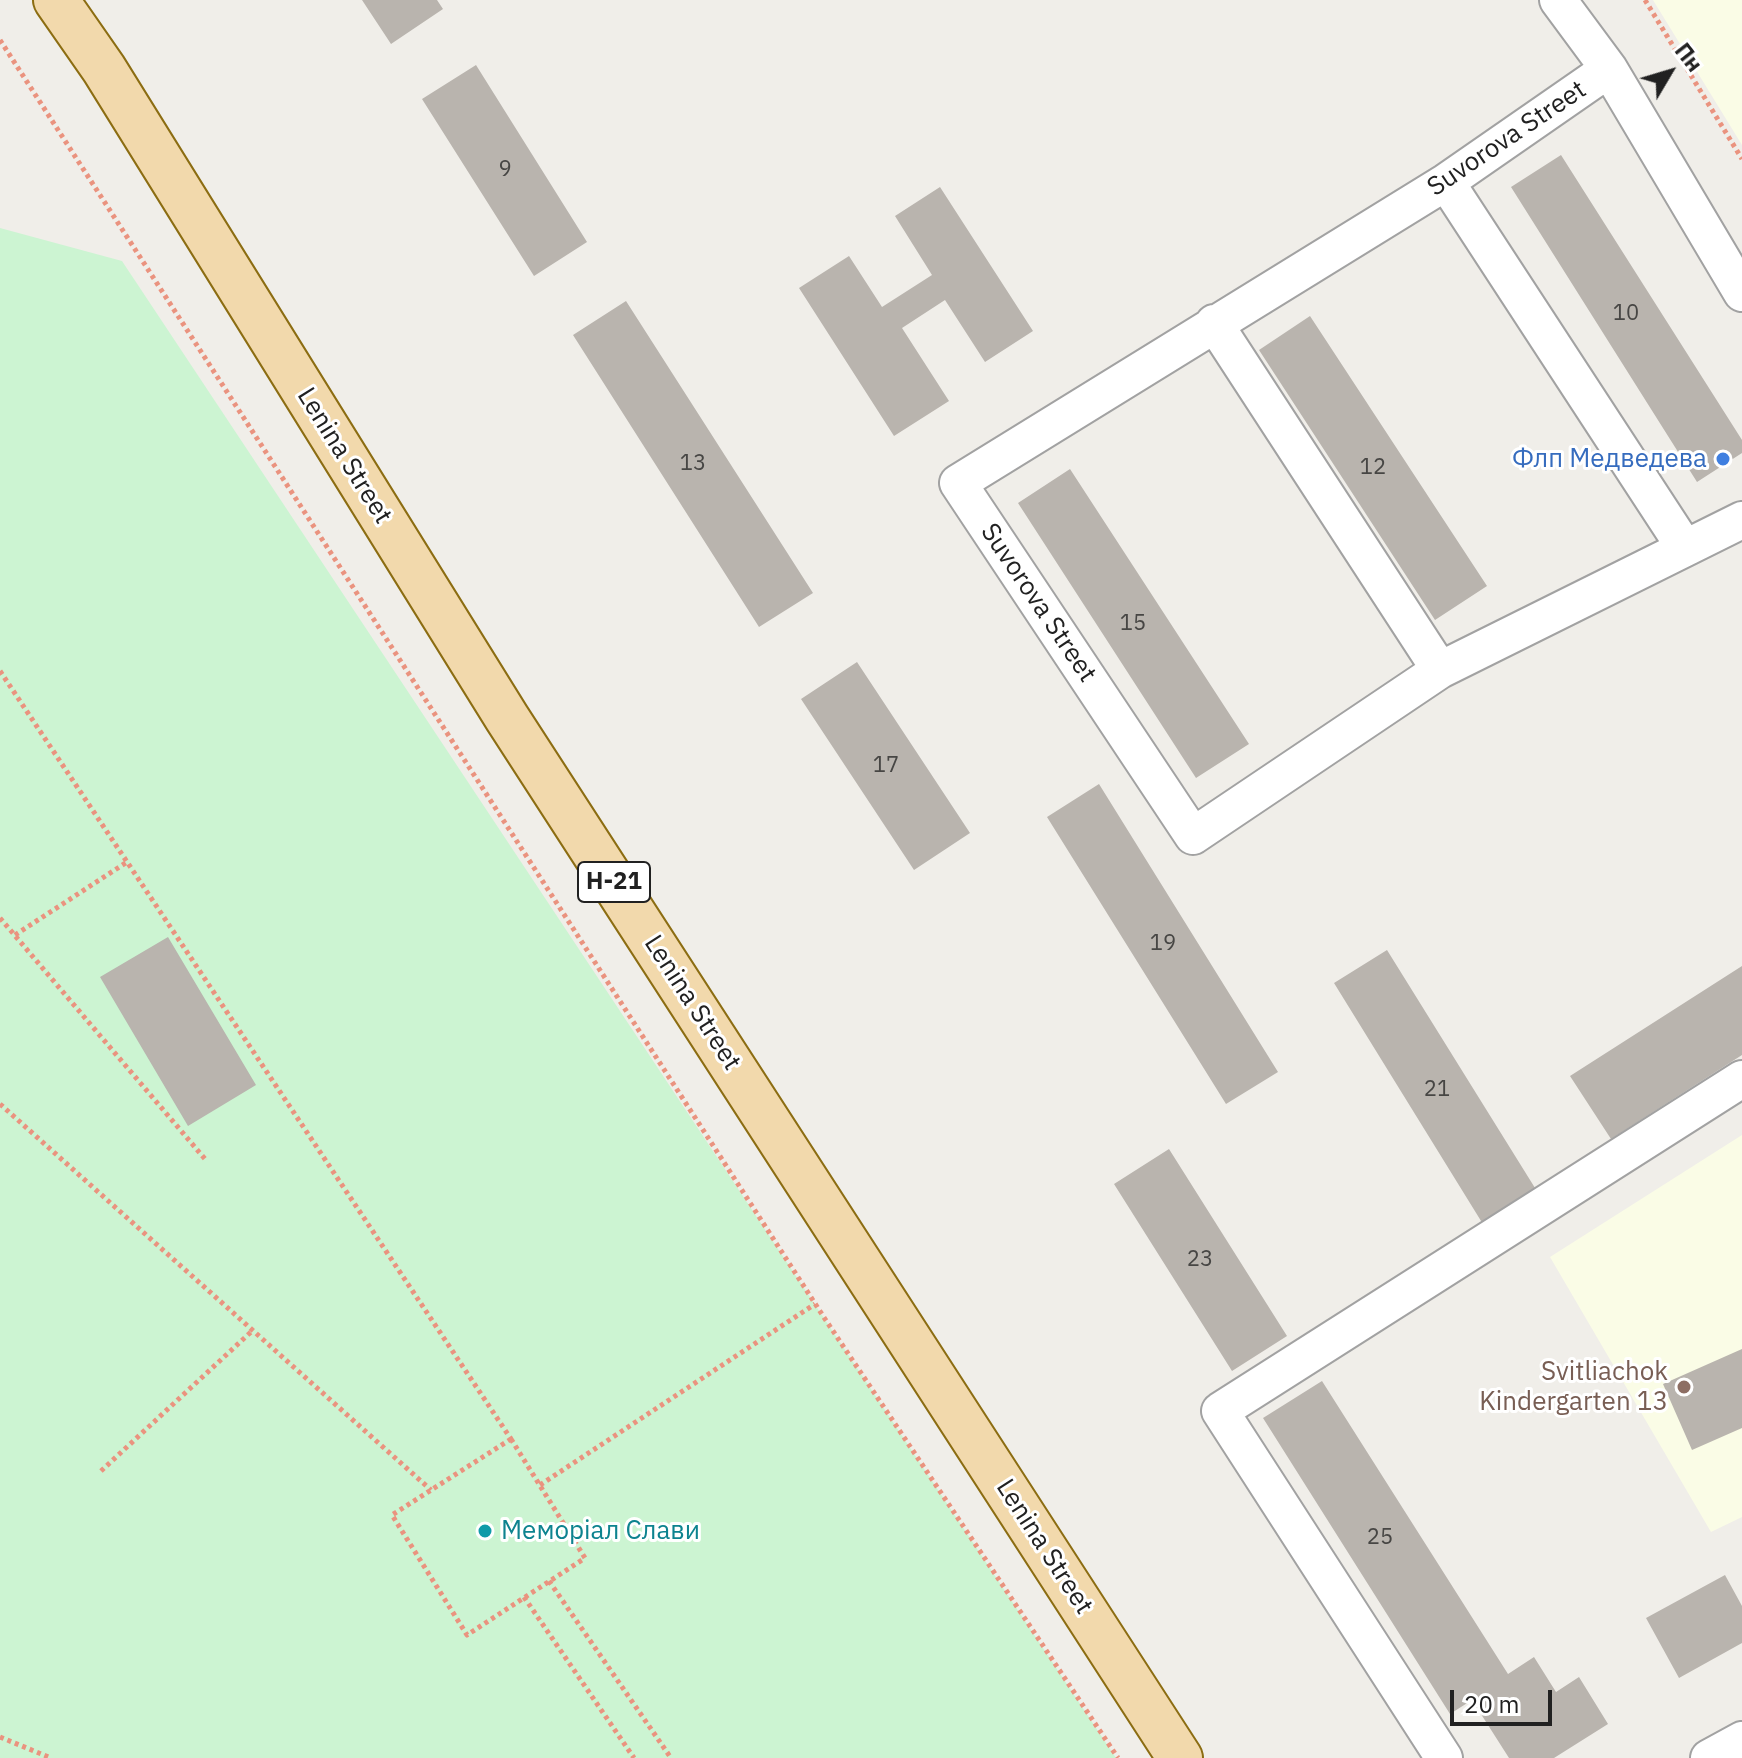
<!DOCTYPE html>
<meta charset="utf-8">
<style>
body{margin:0}
#map{position:relative;width:1742px;height:1758px;overflow:hidden;background:#f0eee9;font-family:"IBM Plex Sans",sans-serif}
canvas{display:block}
.north{position:absolute;left:1630px;top:32px;width:80px;height:80px;-webkit-text-stroke:6px #fff;paint-order:stroke;rotate:52deg;font-size:22px;font-weight:700;line-height:32px;text-align:center;color:#212121}
.north::after{content:'';display:block;margin:auto;width:28px;height:36px;background:#212121;clip-path:polygon(50% 0,100% 100%,50% 72%,0 100%)}
.scale{position:absolute;left:1450px;top:1690px;width:102px;height:36px;box-sizing:border-box;border:4px solid #212121;border-top:0;padding-left:10px;font-size:24px;line-height:28px;white-space:nowrap;color:#212121;-webkit-text-stroke:6px #fff;paint-order:stroke}
</style>
<div id="map">
<canvas width="1742" height="1758"></canvas>
<div class="north">Пн</div>
<div class="scale">20 m</div>
</div>
<script>
const ctx = document.querySelector('canvas').getContext('2d');
ctx.lineJoin = 'round';
function fillPath(path, color) {
  ctx.fillStyle = color;
  ctx.fill(path, 'evenodd');
}
function trace(path, color, width, dash) {
  ctx.strokeStyle = color;
  ctx.lineWidth = width;
  ctx.lineCap = dash ? 'butt' : 'round';
  ctx.setLineDash(dash || []);
  ctx.stroke(path);
}
function drawText(font, color, halo, rows, align = 'center') {
  ctx.font = font + ' "IBM Plex Sans",sans-serif';
  ctx.lineWidth = 6;
  ctx.setLineDash([]);
  ctx.textBaseline = 'middle';
  ctx.strokeStyle = halo;
  ctx.fillStyle = color;
  for (const [text, x, y, turn = 0] of rows) {
    ctx.save();
    ctx.translate(x, y);
    ctx.rotate((+turn || 0) * Math.PI / 180);
    ctx.textAlign = isNaN(turn) ? turn : align;
    if (halo) ctx.strokeText(text, 0, 0);
    ctx.fillText(text, 0, 0);
    ctx.restore();
  }
}
const education = new Path2D(`
 M 1653,0 L 1742,0 L 1742,145 Z
 M 1742,1135 L 1742,1517 L 1711,1532 L 1550,1257 Z`);
const park = new Path2D(`
 M 0,228 L 122,261 L 1116,1758 L 0,1758 Z`);
const building = new Path2D(`
 M 362,0 L 437,0 L 443,9 L 391,44 Z
 M 476,65 L 587,242 L 534,276 L 422,99 Z
 M 1561,155 L 1742,440 L 1742,453 L 1697,482 L 1511,187 Z
 M 940,187 L 1033,331 L 985,362 L 945,300 L 902,328 L 949,401 L 894,436 L 799,288 L 849,256 L 882,307 L 932,275 L 895,216 Z
 M 626,301 L 813,593 L 759,627 L 573,335 Z
 M 1310,316 L 1487,586 L 1435,620 L 1259,350 Z
 M 1070,469 L 1249,744 L 1196,778 L 1018,503 Z
 M 857,662 L 970,833 L 914,870 L 801,699 Z
 M 1099,784 L 1278,1072 L 1226,1104 L 1047,817 Z
 M 168,937 L 256,1085 L 188,1126 L 100,977 Z
 M 1387,950 L 1540,1196 L 1486,1229 L 1334,983 Z
 M 1742,966 L 1742,1055 L 1611,1139 L 1570,1076 Z
 M 1169,1149 L 1287,1336 L 1232,1371 L 1114,1184 Z
 M 1742,1349 L 1742,1428 L 1692,1450 L 1663,1384 Z
 M 1322,1381 L 1508,1674 L 1534,1657 L 1556,1692 L 1579,1677 L 1608,1724 L 1554,1758 L 1509,1758 L 1472,1700 L 1450,1714 L 1263,1418 Z
 M 1725,1575 L 1742,1606 L 1742,1643 L 1679,1678 L 1646,1618 Z`);
const path = new Path2D(`
 M 1645,0 L 1742,159
 M 0,40 L 825,1319 L 1118,1758
 M 0,671 L 511,1439
 M 0,918 L 205,1159
 M 15,935 L 127,862
 M 0,1104 L 431,1490
 M 511,1439 L 585,1558 L 467,1635 L 392,1515 Z
 M 101,1471 L 252,1331
 M 540,1485 L 815,1304
 M 549,1581 L 671,1758
 M 524,1597 L 634,1758
 M 0,1737 L 51,1758`);
const minor = new Path2D(`
 M 1558,0 L 1609,69 L 1742,293
 M 1609,69 L 1446,182 L 958,483 L 1193,836 L 1440,670 L 1742,520
 M 1446,182 L 1685,548
 M 1214,323 L 1440,670
 M 1444,1758 L 1220,1411 L 1742,1079
 M 1709,1758 L 1742,1740`);
const major = new Path2D(`
 M 56,0 L 104,69 L 507,718 L 1180,1758`);
const markers = [
 [1723,459,8,"#3f7fe0"],
 [1684,1387,8,"#8d6e63"],
 [485,1531,8,"#0f9aa8"]
];
const numberNames = [
 ["9",505,170],
 ["10",1626,314],
 ["13",693,464],
 ["12",1373,468],
 ["15",1133,624],
 ["17",886,766],
 ["19",1163,944],
 ["21",1437,1090],
 ["23",1200,1260],
 ["25",1380,1538]
];
const shields = [
 [614,882,72]
];
const shieldNames = [
 ["Н-21",614,882]
];
const streetNames = [
 ["Suvorova Street",1507,139,-34],
 ["Lenina Street",344,456,58],
 ["Suvorova Street",1038,603,56],
 ["Lenina Street",692,1003,57],
 ["Lenina Street",1044,1547,57]
];
const shopNames = [
 ["Флп Медведева",1707,459]
];
const educationNames = [
 ["Svitliachok",1668,1372],
 ["Kindergarten 13",1668,1402]
];
const cultureNames = [
 ["Меморіал Слави",501,1531]
];
fillPath(education, '#fafce6');
fillPath(park, '#ccf4d2');
fillPath(building, '#b9b4ae');
trace(minor, '#a2a2a2', 40);
trace(major, '#8c6d12', 48);
trace(path, '#ea937f', 5, [4, 4]);
trace(minor, '#fff', 36);
trace(major, '#f2d9ac', 44);
for (const [x, y, r, color] of markers) {
  const dot = new Path2D();
  dot.arc(x, y, r, 0, 2 * Math.PI);
  ctx.fillStyle = color;
  ctx.fill(dot);
  trace(dot, '#fff', 3);
}
drawText('22px', '#474644', null, numberNames);
for (const [x, y, w] of shields) {
  const box = new Path2D();
  box.roundRect(x - w / 2, y - 20, w, 40, 6);
  ctx.fillStyle = '#fff';
  ctx.fill(box);
  trace(box, '#212121', 2);
}
drawText('bold 24px', '#212121', null, shieldNames);
drawText('26px', '#212121', '#fff', streetNames);
drawText('26px', '#366cbe', '#fff', shopNames, 'right');
drawText('26px', '#785e54', '#fff', educationNames, 'right');
drawText('26px', '#0d838f', '#fff', cultureNames, 'left');
</script>
